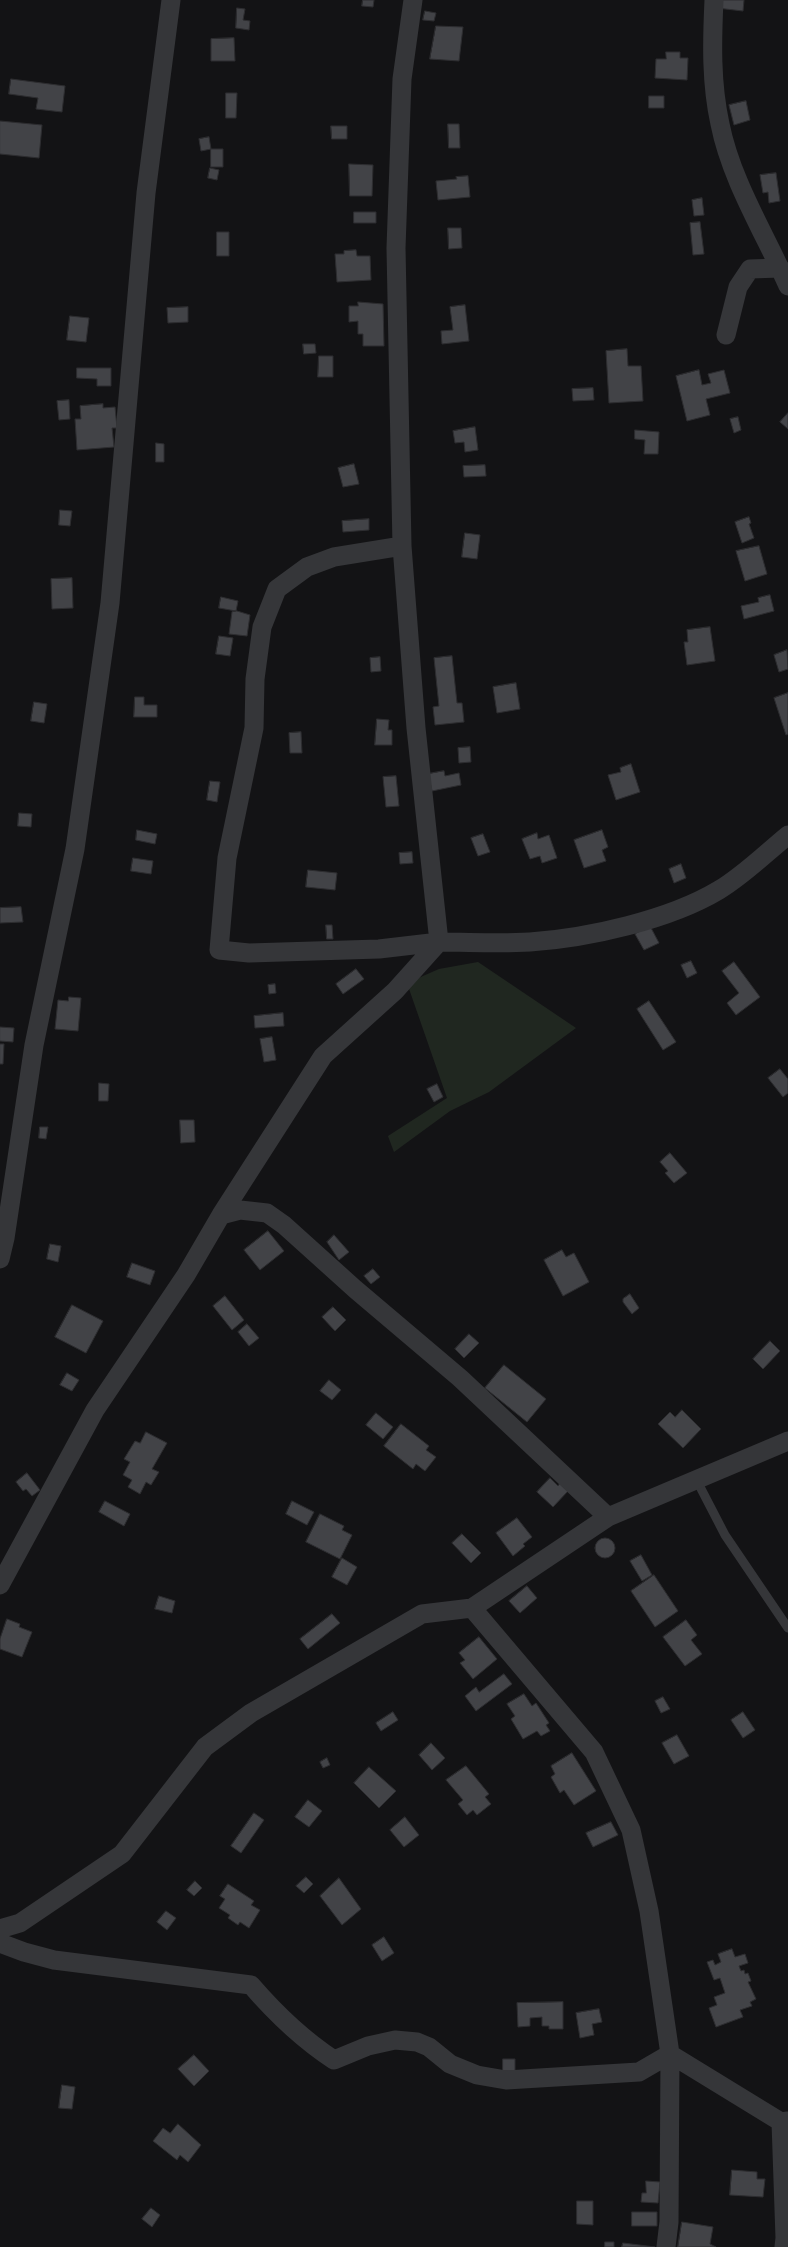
<!DOCTYPE html>
<style>
body{margin:0}
canvas{display:block;background:#131315}
</style>
<canvas width="788" height="2247"></canvas>
<script>
const ctx = document.querySelector('canvas').getContext('2d');
ctx.lineJoin = 'round';
function fillPath(path, color) {
  ctx.fillStyle = color;
  ctx.fill(path, 'evenodd');
}
function trace(path, color, width, dash) {
  ctx.strokeStyle = color;
  ctx.lineWidth = width;
  ctx.lineCap = dash ? 'butt' : 'round';
  ctx.setLineDash(dash || []);
  ctx.stroke(path);
}
const green = new Path2D(`
 M 478,962 L 576,1028 L 489,1092 L 450,1111 L 394,1152 L 388,1136 L 447,1098 L 407,983 L 439,969 Z`);
const building = new Path2D(`
 M 363,0 L 374,0 L 373,7 L 362,6 Z
 M 718,0 L 744,0 L 743,11 L 717,8 Z
 M 237,8 L 245,9 L 243,20 L 250,21 L 249,30 L 236,28 Z
 M 425,11 L 436,13 L 434,21 L 423,20 Z
 M 436,26 L 463,27 L 459,61 L 430,59 Z
 M 234,38 L 235,61 L 211,61 L 211,39 Z
 M 666,52 L 680,52 L 680,58 L 688,58 L 687,80 L 655,78 L 656,59 L 666,59 Z
 M 11,79 L 65,86 L 62,112 L 36,109 L 38,98 L 9,94 Z
 M 226,93 L 237,93 L 236,118 L 226,118 Z
 M 649,96 L 664,96 L 664,108 L 649,108 Z
 M 746,101 L 750,120 L 734,125 L 729,105 Z
 M 0,121 L 42,125 L 39,158 L 0,154 Z
 M 448,124 L 459,124 L 460,148 L 449,148 Z
 M 331,126 L 347,126 L 347,139 L 332,139 Z
 M 209,137 L 211,149 L 201,151 L 199,139 Z
 M 211,149 L 223,149 L 223,167 L 211,167 Z
 M 349,164 L 373,165 L 372,196 L 350,196 Z
 M 210,168 L 219,170 L 217,180 L 208,178 Z
 M 776,173 L 780,201 L 769,203 L 768,192 L 763,193 L 760,175 Z
 M 468,176 L 470,197 L 438,200 L 436,181 L 457,179 L 456,177 Z
 M 702,198 L 704,215 L 694,216 L 692,200 Z
 M 354,212 L 376,212 L 376,223 L 354,223 Z
 M 700,222 L 704,254 L 693,255 L 690,223 Z
 M 448,228 L 461,228 L 462,248 L 449,249 Z
 M 217,232 L 229,232 L 229,256 L 217,256 Z
 M 356,250 L 357,256 L 370,256 L 371,280 L 337,282 L 335,254 L 344,254 L 344,251 Z
 M 358,302 L 383,304 L 384,346 L 363,346 L 363,334 L 358,334 L 358,321 L 349,322 L 349,306 L 358,306 Z
 M 465,305 L 469,341 L 442,344 L 441,331 L 453,330 L 450,307 Z
 M 188,307 L 188,322 L 168,323 L 167,308 Z
 M 70,316 L 89,318 L 86,342 L 67,340 Z
 M 303,344 L 315,344 L 316,353 L 304,354 Z
 M 627,349 L 628,366 L 641,366 L 643,401 L 609,403 L 606,351 Z
 M 319,356 L 333,356 L 333,377 L 318,377 Z
 M 77,368 L 111,368 L 111,386 L 97,386 L 97,379 L 77,378 Z
 M 699,370 L 702,385 L 711,383 L 708,374 L 724,370 L 730,393 L 706,399 L 710,415 L 687,421 L 676,376 Z
 M 593,388 L 594,400 L 573,401 L 572,389 Z
 M 69,400 L 70,419 L 59,420 L 57,401 Z
 M 103,404 L 103,408 L 115,407 L 117,428 L 112,428 L 114,447 L 77,450 L 75,419 L 81,419 L 80,406 Z
 M 788,413 L 788,429 L 780,422 Z
 M 738,417 L 741,430 L 734,433 L 730,419 Z
 M 475,427 L 478,450 L 465,452 L 464,442 L 455,443 L 453,431 Z
 M 635,430 L 659,432 L 658,454 L 644,454 L 645,440 L 635,439 Z
 M 156,443 L 164,444 L 164,462 L 156,462 Z
 M 354,464 L 359,484 L 343,487 L 338,468 Z
 M 485,465 L 486,476 L 464,477 L 463,466 Z
 M 60,510 L 72,511 L 70,526 L 59,525 Z
 M 749,517 L 751,523 L 749,524 L 754,538 L 742,543 L 735,522 Z
 M 369,519 L 369,530 L 343,532 L 342,521 Z
 M 465,533 L 480,535 L 477,559 L 462,557 Z
 M 759,546 L 767,574 L 745,581 L 736,551 Z
 M 72,578 L 73,608 L 52,609 L 51,579 Z
 M 770,595 L 774,611 L 744,619 L 741,606 L 759,602 L 758,598 Z
 M 221,597 L 238,601 L 236,611 L 219,608 Z
 M 237,611 L 250,615 L 247,636 L 229,634 L 232,612 Z
 M 710,627 L 715,661 L 687,665 L 684,642 L 688,642 L 687,630 Z
 M 219,636 L 233,638 L 230,656 L 216,654 Z
 M 787,650 L 788,669 L 779,672 L 774,655 Z
 M 452,656 L 457,703 L 462,703 L 464,722 L 435,725 L 433,707 L 439,706 L 434,658 Z
 M 380,657 L 381,671 L 371,672 L 370,658 Z
 M 516,683 L 520,709 L 497,713 L 493,687 Z
 M 788,693 L 788,734 L 786,735 L 774,698 Z
 M 135,697 L 144,697 L 144,705 L 157,705 L 157,717 L 134,717 Z
 M 34,702 L 47,704 L 44,723 L 31,721 Z
 M 377,719 L 389,720 L 388,730 L 392,730 L 392,745 L 375,745 Z
 M 301,732 L 302,753 L 290,753 L 289,733 Z
 M 470,747 L 471,762 L 459,763 L 458,748 Z
 M 631,764 L 640,792 L 616,800 L 608,775 L 621,772 L 620,768 Z
 M 444,771 L 445,776 L 459,773 L 461,785 L 432,791 L 428,774 Z
 M 396,776 L 399,806 L 386,807 L 383,777 Z
 M 210,781 L 220,782 L 217,802 L 207,800 Z
 M 19,813 L 32,814 L 31,827 L 18,826 Z
 M 137,830 L 157,834 L 155,844 L 136,840 Z
 M 602,830 L 608,847 L 602,850 L 606,861 L 584,868 L 574,840 Z
 M 537,833 L 538,839 L 549,835 L 557,858 L 542,863 L 540,856 L 530,859 L 522,839 Z
 M 483,834 L 490,852 L 478,856 L 471,838 Z
 M 412,852 L 413,863 L 400,864 L 399,853 Z
 M 133,858 L 153,861 L 151,874 L 131,871 Z
 M 681,864 L 686,878 L 674,883 L 669,869 Z
 M 308,870 L 337,873 L 335,890 L 306,887 Z
 M 21,907 L 23,922 L 0,923 L 0,908 Z
 M 326,925 L 332,925 L 333,939 L 327,939 Z
 M 650,926 L 659,943 L 644,950 L 635,934 Z
 M 691,961 L 697,973 L 687,978 L 681,965 Z
 M 734,962 L 760,997 L 736,1015 L 727,1003 L 739,993 L 722,971 Z
 M 356,969 L 364,979 L 343,994 L 336,984 Z
 M 275,984 L 276,993 L 269,994 L 268,985 Z
 M 69,997 L 81,998 L 78,1031 L 55,1029 L 58,1000 L 68,1001 Z
 M 649,1001 L 676,1042 L 663,1050 L 637,1009 Z
 M 283,1013 L 284,1026 L 255,1028 L 254,1016 Z
 M 0,1027 L 14,1028 L 13,1042 L 0,1041 Z
 M 272,1037 L 276,1060 L 264,1062 L 260,1039 Z
 M 0,1044 L 4,1044 L 3,1064 L 0,1064 Z
 M 780,1069 L 788,1079 L 788,1093 L 783,1097 L 768,1078 Z
 M 99,1083 L 109,1084 L 108,1101 L 99,1101 Z
 M 437,1084 L 443,1097 L 434,1102 L 427,1089 Z
 M 180,1120 L 194,1120 L 195,1142 L 181,1143 Z
 M 40,1127 L 48,1127 L 46,1139 L 39,1138 Z
 M 670,1153 L 687,1173 L 674,1183 L 665,1173 L 668,1171 L 660,1162 Z
 M 268,1231 L 284,1251 L 260,1270 L 244,1250 Z
 M 334,1235 L 349,1252 L 339,1260 L 327,1242 Z
 M 50,1244 L 61,1246 L 58,1262 L 47,1259 Z
 M 562,1250 L 566,1257 L 574,1253 L 589,1282 L 563,1296 L 544,1260 Z
 M 132,1263 L 155,1271 L 150,1285 L 127,1277 Z
 M 373,1269 L 380,1277 L 371,1284 L 364,1276 Z
 M 630,1294 L 639,1308 L 632,1314 L 623,1302 L 623,1299 Z
 M 225,1296 L 244,1320 L 232,1330 L 213,1306 Z
 M 72,1305 L 103,1321 L 86,1353 L 55,1337 Z
 M 333,1307 L 346,1320 L 335,1331 L 322,1317 Z
 M 247,1324 L 259,1338 L 249,1346 L 238,1332 Z
 M 469,1334 L 479,1343 L 464,1358 L 455,1349 Z
 M 770,1341 L 780,1351 L 763,1369 L 753,1359 Z
 M 504,1365 L 546,1399 L 527,1422 L 485,1388 Z
 M 67,1373 L 79,1380 L 72,1391 L 60,1385 Z
 M 329,1380 L 341,1390 L 332,1400 L 320,1391 Z
 M 682,1410 L 701,1429 L 683,1448 L 658,1424 L 670,1412 L 675,1417 Z
 M 376,1413 L 393,1427 L 383,1439 L 366,1425 Z
 M 401,1424 L 429,1446 L 426,1450 L 436,1457 L 425,1471 L 416,1464 L 413,1469 L 384,1446 Z
 M 146,1432 L 167,1443 L 152,1469 L 159,1472 L 151,1485 L 146,1482 L 140,1494 L 128,1487 L 132,1480 L 123,1475 L 130,1462 L 124,1459 L 135,1441 L 140,1443 Z
 M 27,1473 L 40,1490 L 32,1496 L 26,1489 L 23,1491 L 16,1482 Z
 M 550,1478 L 558,1486 L 560,1483 L 568,1491 L 553,1507 L 537,1492 Z
 M 105,1501 L 130,1514 L 124,1526 L 99,1512 Z
 M 292,1501 L 314,1512 L 307,1525 L 286,1514 Z
 M 320,1514 L 344,1526 L 342,1530 L 352,1535 L 340,1559 L 306,1542 Z
 M 517,1518 L 532,1537 L 523,1544 L 525,1546 L 513,1556 L 496,1533 Z
 M 462,1534 L 481,1553 L 471,1563 L 452,1543 Z
 M595 1548a10 10 0 1 1 20 0a10 10 0 1 1-20 0Z
 M 641,1555 L 652,1575 L 642,1581 L 630,1561 Z
 M 342,1558 L 357,1567 L 347,1585 L 332,1577 Z
 M 654,1575 L 678,1611 L 655,1627 L 631,1591 Z
 M 527,1586 L 537,1598 L 520,1613 L 509,1601 Z
 M 159,1596 L 175,1601 L 172,1613 L 155,1609 Z
 M 332,1614 L 340,1623 L 308,1649 L 300,1639 Z
 M 7,1619 L 20,1624 L 19,1627 L 32,1632 L 22,1657 L 0,1649 L 0,1639 Z
 M 686,1620 L 697,1635 L 691,1640 L 702,1654 L 685,1666 L 663,1637 Z
 M 479,1637 L 497,1659 L 473,1679 L 460,1663 L 465,1660 L 459,1653 Z
 M 504,1674 L 512,1684 L 476,1711 L 465,1696 L 476,1687 L 479,1692 Z
 M 524,1694 L 532,1706 L 536,1703 L 549,1723 L 546,1725 L 550,1731 L 541,1736 L 537,1731 L 523,1739 L 511,1719 L 515,1716 L 507,1704 Z
 M 663,1697 L 670,1709 L 661,1713 L 655,1701 Z
 M 393,1712 L 398,1720 L 381,1731 L 376,1723 Z
 M 743,1712 L 755,1730 L 743,1738 L 731,1720 Z
 M 677,1735 L 689,1756 L 674,1764 L 662,1743 Z
 M 431,1743 L 445,1758 L 432,1770 L 419,1755 Z
 M 572,1753 L 596,1791 L 574,1805 L 564,1790 L 560,1793 L 551,1777 L 555,1774 L 551,1766 Z
 M 327,1758 L 330,1765 L 323,1768 L 320,1762 Z
 M 466,1766 L 489,1794 L 485,1797 L 491,1804 L 477,1815 L 473,1810 L 467,1815 L 458,1804 L 463,1800 L 446,1780 Z
 M 369,1767 L 396,1791 L 379,1808 L 354,1783 Z
 M 308,1800 L 322,1811 L 309,1827 L 295,1817 Z
 M 254,1813 L 264,1820 L 241,1853 L 231,1846 Z
 M 405,1817 L 419,1835 L 404,1847 L 390,1830 Z
 M 611,1822 L 618,1835 L 593,1847 L 586,1833 Z
 M 306,1877 L 313,1884 L 304,1893 L 296,1886 Z
 M 339,1878 L 361,1909 L 342,1925 L 320,1896 Z
 M 195,1881 L 202,1888 L 194,1896 L 187,1890 Z
 M 228,1884 L 254,1901 L 251,1905 L 260,1910 L 249,1928 L 240,1922 L 238,1925 L 228,1918 L 230,1915 L 219,1908 L 225,1899 L 220,1896 Z
 M 166,1911 L 176,1918 L 167,1930 L 157,1922 Z
 M 384,1937 L 394,1953 L 382,1961 L 372,1945 Z
 M 732,1949 L 735,1957 L 745,1954 L 748,1963 L 739,1966 L 741,1971 L 744,1970 L 745,1974 L 748,1973 L 751,1981 L 748,1982 L 756,1999 L 750,2002 L 752,2006 L 740,2010 L 743,2017 L 716,2027 L 709,2008 L 717,2005 L 714,1997 L 725,1993 L 720,1978 L 714,1980 L 707,1962 L 713,1960 L 715,1965 L 721,1962 L 718,1954 Z
 M 563,2002 L 563,2029 L 549,2029 L 549,2026 L 542,2026 L 542,2017 L 530,2018 L 530,2026 L 518,2027 L 517,2003 Z
 M 599,2009 L 602,2022 L 592,2024 L 594,2035 L 580,2038 L 576,2013 Z
 M 194,2055 L 209,2071 L 194,2086 L 178,2069 Z
 M 503,2059 L 515,2059 L 515,2071 L 503,2071 Z
 M 62,2085 L 75,2087 L 72,2109 L 59,2108 Z
 M 178,2124 L 201,2145 L 188,2162 L 180,2155 L 177,2160 L 153,2141 L 163,2128 L 170,2133 Z
 M 732,2170 L 757,2172 L 757,2179 L 765,2179 L 763,2197 L 730,2195 Z
 M 646,2181 L 660,2182 L 658,2203 L 641,2202 L 642,2193 L 646,2193 Z
 M 577,2201 L 593,2201 L 593,2225 L 577,2224 Z
 M 151,2208 L 160,2215 L 152,2227 L 142,2219 Z
 M 632,2212 L 657,2212 L 657,2226 L 632,2226 Z
 M 682,2222 L 713,2227 L 710,2244 L 716,2247 L 678,2247 Z
 M 605,2242 L 614,2242 L 614,2247 L 605,2247 Z
 M 623,2243 L 655,2247 L 622,2247 Z`);
const service = new Path2D(`
 M 696,1479 L 725,1535 L 788,1628`);
const minor = new Path2D(`
 M 714,0 C 712,42 711,83 720,124 C 731,180 765,234 788,286
 M 726,335 L 738,287 L 750,269 L 780,268
 M 402,546 L 334,557 L 307,567 L 277,589 L 262,627 L 255,679 L 254,728 L 227,858 L 219,950 L 249,953 L 379,949 L 439,942 L 416,728 L 402,546 L 396,248 L 402,79 L 413,0
 M 221,1215 L 240,1210 L 267,1213 L 284,1225 L 355,1289 L 460,1378 L 608,1517
 M 0,1259 L 5,1238 L 34,1045 L 75,849 L 110,603 L 146,193 L 171,0
 M 0,1585 L 95,1410 L 186,1275 L 221,1215 L 323,1056 L 395,991 L 439,942 C 469,942 500,944 530,942 C 588,938 669,920 719,890 C 744,875 766,853 788,835
 M 472,1608 L 608,1517 L 788,1441
 M 0,1929 L 20,1923 L 122,1854 L 205,1747 L 251,1713 L 422,1614 L 472,1608 L 594,1752 L 631,1830 L 649,1911 L 670,2054 L 669,2222 L 666,2247
 M 0,1943 L 24,1952 L 54,1960 L 251,1985 C 276,2014 302,2039 334,2060 L 368,2046 L 395,2040 L 417,2042 L 429,2047 L 450,2064 L 477,2075 L 506,2080 L 639,2072 L 670,2054 L 781,2122 L 788,2121
 M 781,2122 L 785,2238 L 784,2247`);
fillPath(green, '#202720');
fillPath(building, '#424347');
trace(building, '#2d2d30', 1);
trace(service, '#353639', 9);
trace(minor, '#353639', 19);
</script>
